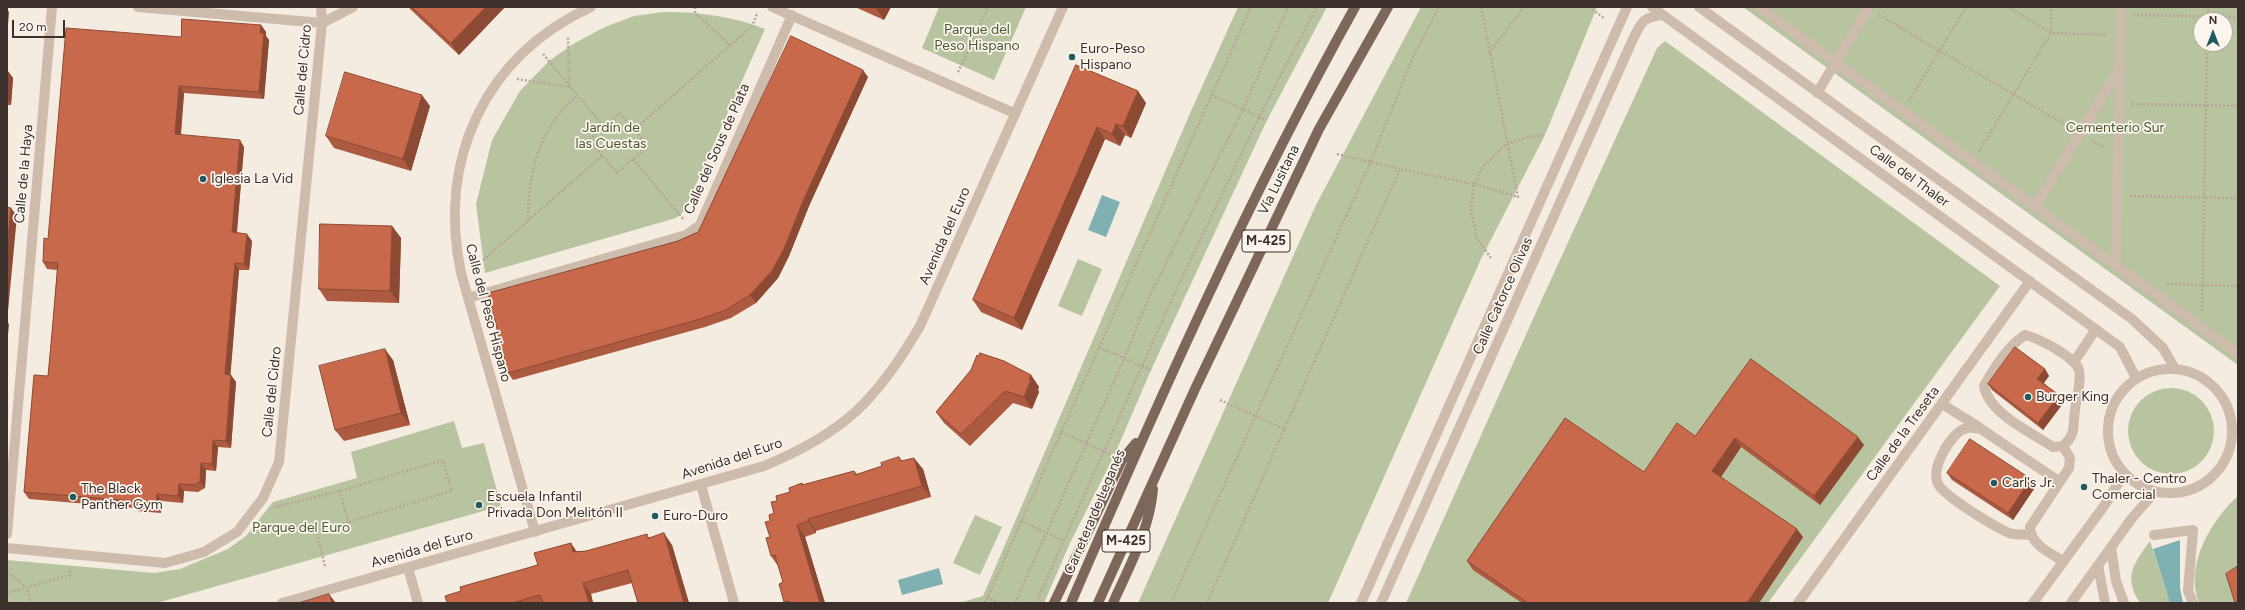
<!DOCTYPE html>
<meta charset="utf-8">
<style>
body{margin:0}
#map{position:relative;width:2245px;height:610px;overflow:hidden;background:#f4ebe1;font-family:Figtree,sans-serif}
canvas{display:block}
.frame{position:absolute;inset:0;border:8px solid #3b302b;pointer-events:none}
.north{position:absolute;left:2193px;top:12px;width:40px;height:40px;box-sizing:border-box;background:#fbf5ee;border:1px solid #aea6a0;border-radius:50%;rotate:0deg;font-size:11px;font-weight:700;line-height:16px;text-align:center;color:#3b302b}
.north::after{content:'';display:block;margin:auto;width:14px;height:18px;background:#1f5a5e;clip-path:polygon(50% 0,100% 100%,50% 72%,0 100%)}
.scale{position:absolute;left:12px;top:20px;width:53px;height:18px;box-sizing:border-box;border:2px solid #3b302b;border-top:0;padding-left:5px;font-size:12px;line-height:14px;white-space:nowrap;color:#3b302b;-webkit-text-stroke:3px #fbf5ee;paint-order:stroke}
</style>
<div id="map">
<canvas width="2245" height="610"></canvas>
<div class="frame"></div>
<div class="north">N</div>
<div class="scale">20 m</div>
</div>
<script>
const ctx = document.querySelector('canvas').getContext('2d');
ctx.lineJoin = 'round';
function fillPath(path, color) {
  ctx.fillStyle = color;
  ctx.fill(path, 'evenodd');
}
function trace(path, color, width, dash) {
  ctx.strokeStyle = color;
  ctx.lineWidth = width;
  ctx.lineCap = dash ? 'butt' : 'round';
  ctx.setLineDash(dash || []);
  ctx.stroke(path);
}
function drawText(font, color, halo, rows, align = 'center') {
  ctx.font = font + ' Figtree,sans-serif';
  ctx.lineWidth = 3.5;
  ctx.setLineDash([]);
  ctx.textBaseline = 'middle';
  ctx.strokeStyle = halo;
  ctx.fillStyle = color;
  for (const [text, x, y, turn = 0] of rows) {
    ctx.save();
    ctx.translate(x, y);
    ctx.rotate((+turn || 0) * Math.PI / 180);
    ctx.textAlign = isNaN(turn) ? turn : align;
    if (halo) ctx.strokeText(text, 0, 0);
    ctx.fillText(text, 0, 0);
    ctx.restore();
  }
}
const green = new Path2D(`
 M 939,7 L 1026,7 L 994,80 L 922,48 Z
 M 1238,7 L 1327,7 L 1267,120 L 1151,370 L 1114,456 L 1070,543 L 1044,603 L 959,603 L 983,596 L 1191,111 Z
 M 1421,7 L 1597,7 L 1545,135 L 1481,259 L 1328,603 L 1138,603 L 1316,205 Z
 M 1743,7 L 2238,7 L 2238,365 ZM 2201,20 L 2225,20 L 2225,44 L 2201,44 Z
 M 664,12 C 700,12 732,16 765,29 L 684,211 L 676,218 L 485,273 L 476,204 L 492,140 L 520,91 L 549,61 L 573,44 L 605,27 L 634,16 Z
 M 1665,41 L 2000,286 L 1768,603 L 1406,603 L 1537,310 L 1657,48 Z
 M 1078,259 L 1102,269 L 1082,316 L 1058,306 Z
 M2128 431a43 43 0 1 1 86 0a43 43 0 1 1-86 0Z
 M 454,421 L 462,448 L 484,443 L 501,506 L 157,603 L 7,603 L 7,560 L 154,573 L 180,569 L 228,549 L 246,536 L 273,502 L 357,478 L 351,452 Z
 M 2238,496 L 2237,603 L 2199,603 C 2184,566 2211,520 2238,496 Z
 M 975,515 L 1002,527 L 980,575 L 953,563 Z
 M 2150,541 L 2170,603 L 2140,603 C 2123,577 2134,563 2150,541 Z`);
const water = new Path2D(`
 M 1102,195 L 1120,202 L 1106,237 L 1088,230 Z
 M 2180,540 L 2180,588 L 2183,603 L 2170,603 L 2153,549 Z
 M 939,568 L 943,584 L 902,595 L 898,580 Z`);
const path = new Path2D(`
 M 695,7 L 695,13 L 730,45
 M 1589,7 L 1604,18
 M 2008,7 L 2051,33 L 2107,35
 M 1879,15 L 2069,127
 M 2133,15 L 2238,17
 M 2208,20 L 2208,7
 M 1489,53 L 1524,7
 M 543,54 L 604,127
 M 958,72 L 988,7
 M 517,79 L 569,87 L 568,36
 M 1211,95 L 1267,120
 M 1909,101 L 1966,7
 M 2131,104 L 2238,106
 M 620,113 L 648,146 L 617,173 L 589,140 Z
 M 634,130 L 752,26 L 757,14
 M 2091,140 L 2106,148
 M 1979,151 L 2051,33 L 2051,7
 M 1337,154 L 1400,169
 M 633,159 L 684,220
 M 2130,196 L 2238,198
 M 528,221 C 528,173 539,127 577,96
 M 1491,258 L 1477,238 L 1471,211 L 1474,184 L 1483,167 L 1506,144 L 1532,136 L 1545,135
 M 474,268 L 602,156
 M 2167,284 L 2238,286
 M 2202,311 L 2207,44
 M 1098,347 L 1151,370
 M 1220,400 L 1284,429
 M 1061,432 L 1110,454
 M 275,507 L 340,491 L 443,460 L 452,491 L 348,522
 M 1021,521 L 1064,541
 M 325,566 L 316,531 L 348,522 L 340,491
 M 7,572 L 27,587 L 31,603
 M 7,593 L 70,575 L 70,568
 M 987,597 L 999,603
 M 985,603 L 1251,7
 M 1015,603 L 1124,359 L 1148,299 L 1243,109 L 1288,7
 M 1036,603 L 1177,288 L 1263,109 L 1317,7
 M 1171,603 L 1370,163 L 1413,57 L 1439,7
 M 1207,603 L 1400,169 L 1474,184 L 1518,197 L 1481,7`);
const minor = new Path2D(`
 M 138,7 L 322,23 L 353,7
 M 772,7 L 1014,113
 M 1652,7 L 2120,347 L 2136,378
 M 1699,7 L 2132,319 L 2163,348 L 2175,369
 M 1759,7 L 2238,354
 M 1817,93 L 1869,7
 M 2035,207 L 2119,69
 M 2116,266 L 2121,7
 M 468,298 L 686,235 L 700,225 L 792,15
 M 2025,335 C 2038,338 2074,356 2079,370 C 2082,381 2076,398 2075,410 C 2072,428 2077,433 2063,446 L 2053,447 C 2031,432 1989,414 1984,386 C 1995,367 2006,348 2025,335 Z
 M 2074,362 L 2096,329
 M2108 431a62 62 0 1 1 124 0a62 62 0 1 1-124 0Z
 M 1942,404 L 1979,427
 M 2063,446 L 2070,458 L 2069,468 L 2030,527 C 2030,544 2050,553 2063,561
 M 701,485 L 734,603
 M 535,532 L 461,273 C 437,159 485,56 591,7
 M 7,534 L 52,7
 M 2030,535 C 2024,534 2015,535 2009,533 C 1993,526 1951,500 1940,487 C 1928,472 1948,440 1960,431 C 1967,426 1974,428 1981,429 L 2060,482
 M 2154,535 L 2193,530 L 2188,591 L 2193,603
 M 2111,547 L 2116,581 L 2124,603
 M 7,548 L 165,563 L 204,552 L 237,532 L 263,498 L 279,462 L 322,23 L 321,7
 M 2098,565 L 2105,603
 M 408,568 L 418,603
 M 282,603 L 764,466 C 844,433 877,400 920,326 L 1063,7
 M 1361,603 L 1627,7
 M 1381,603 L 1633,39 C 1642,21 1643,17 1663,15
 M 1798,603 L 2030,281
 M 2033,603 L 2104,506 L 2124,474
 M 2071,603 L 2132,518 L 2155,492`);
const major = new Path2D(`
 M 1054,603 L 1122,460 L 1136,443
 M 1071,603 C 1158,401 1248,199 1355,7
 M 1098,603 L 1195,389 L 1319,129 L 1388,7
 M 1113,603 C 1129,567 1150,529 1153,489`);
const wall = new Path2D(`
 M 409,7 L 505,7 L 459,55 L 410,9 Z
 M 855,7 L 891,7 L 884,20 Z
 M 261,25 L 266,32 L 266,36 L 269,40 L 264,99 L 184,93 L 181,135 L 244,147 L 237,233 L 252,241 L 249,270 L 239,270 L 230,375 L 236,382 L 231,448 L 218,447 L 216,471 L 206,470 L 205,488 L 198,492 L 184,491 L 183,503 L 162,501 L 161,513 L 137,511 L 135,508 L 29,499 L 24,492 L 48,376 L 52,333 L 57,270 L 47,269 L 43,262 L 48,239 L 181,37 Z
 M 1076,65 L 1146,103 L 1131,138 L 1125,135 L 1120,146 L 1105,139 L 1022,330 L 981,312 L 973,300 Z
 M 7,70 L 13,78 L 11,105 L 7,105 Z
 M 868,77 L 809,206 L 789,256 L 778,278 L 756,303 L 731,318 L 705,327 L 513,380 L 508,373 L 678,241 L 698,232 Z
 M 430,106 L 411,171 L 334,148 L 326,136 Z
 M 392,226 L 401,238 L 399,303 L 327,301 L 319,289 Z
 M 393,360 L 410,425 L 344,441 L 335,430 Z
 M 2045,369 L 2049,376 L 2044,383 L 2064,402 L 2043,430 L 1992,390 L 1988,384 Z
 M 971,370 L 1031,375 L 1039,387 L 1038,390 L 1039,392 L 1032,409 L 1013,403 L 970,446 L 944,423 L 936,412 Z
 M 1695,436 L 1864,445 L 1820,505 L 1741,447 L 1721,477 L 1803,537 L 1759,603 L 1522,603 L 1473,570 L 1467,561 L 1644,472 Z
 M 899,457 L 902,461 L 923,469 L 931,497 L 816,531 L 816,533 L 805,537 L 825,603 L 785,603 L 783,582 L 778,566 L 771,556 L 770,537 L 770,521 L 774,513 L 777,501 L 790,492 L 802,483 L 803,485 L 854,471 L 857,474 L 882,466 Z
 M 1947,473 L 2036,486 L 2013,520 L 1952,480 Z
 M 649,537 L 672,545 L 689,603 L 638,603 L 632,583 L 591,594 L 593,603 L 447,603 L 461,591 L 576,551 L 586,551 Z`);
const shadedWall = new Path2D(`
 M 486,7 L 505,7 L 459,55 L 451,43 Z
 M 875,7 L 891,7 L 884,20 Z
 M 7,9 L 9,12 L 7,37 Z
 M 261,25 L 266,32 L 266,36 L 269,40 L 264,99 L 259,92 Z
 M 7,70 L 13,78 L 11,105 L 7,100 Z
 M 863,70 L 868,77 L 809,206 L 789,256 L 778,278 L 756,303 L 750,295 L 804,199 Z
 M 179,86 L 184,93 L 180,141 L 175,134 Z
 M 1138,91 L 1146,103 L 1131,138 L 1123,126 Z
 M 422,95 L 430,106 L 411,171 L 403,159 Z
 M 1116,124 L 1125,135 L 1120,146 L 1112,134 Z
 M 1097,127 L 1105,139 L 1022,330 L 1014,318 Z
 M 240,140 L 244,147 L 236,239 L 232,232 Z
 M 11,208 L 17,216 L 7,322 L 9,324 L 7,346 L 7,248 Z
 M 392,226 L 401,238 L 399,303 L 390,291 Z
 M 247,234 L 252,241 L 249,270 L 244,264 Z
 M 235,263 L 239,270 L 230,381 L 225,374 Z
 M 385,349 L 393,360 L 410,425 L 401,413 Z
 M 2045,369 L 2049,376 L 2042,385 L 2037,379 Z
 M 231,375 L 236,382 L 231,448 L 226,441 Z
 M 1031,375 L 1039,387 L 1038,390 L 1039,392 L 1032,409 L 1024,397 Z
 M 2059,395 L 2064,402 L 2043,430 L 2038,423 Z
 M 1858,437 L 1864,445 L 1820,505 L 1814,496 Z
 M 1735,438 L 1741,447 L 1719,480 L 1712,471 Z
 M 213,440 L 218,447 L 216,471 L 212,464 Z
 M 914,458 L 923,469 L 931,497 L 922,486 Z
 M 201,463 L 206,470 L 205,488 L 200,482 Z
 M 2031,479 L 2036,486 L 2013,520 L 2008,513 Z
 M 179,484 L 184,491 L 183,503 L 178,496 Z
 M 157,494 L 162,501 L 161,513 L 156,506 Z
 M 808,519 L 816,531 L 816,533 L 808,521 Z
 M 797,525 L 805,537 L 825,603 L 820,603 Z
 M 1797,529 L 1803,537 L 1759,603 L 1747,603 Z
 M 664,533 L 672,545 L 689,603 L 684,603 Z
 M 571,543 L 579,555 L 573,552 Z
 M 583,583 L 591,594 L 593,603 L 589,603 Z
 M 329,594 L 336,603 L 332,603 Z`);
const building = new Path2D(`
 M 412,7 L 486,7 L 451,43 Z
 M 182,19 L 261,25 L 260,33 L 264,33 L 259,92 L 179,86 L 175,134 L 240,140 L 232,232 L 247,234 L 244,264 L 235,263 L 225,374 L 231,375 L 226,441 L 213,440 L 212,464 L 201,463 L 200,482 L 194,485 L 179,484 L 178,496 L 157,494 L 156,506 L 133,504 L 133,501 L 24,492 L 34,375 L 48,376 L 52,333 L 58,263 L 43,262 L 44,238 L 48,239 L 66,28 L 181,37 Z
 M 791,36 L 863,70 L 804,199 L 784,249 L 772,271 L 750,295 L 726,310 L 700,319 L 508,373 L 488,293 L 678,241 L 698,232 Z
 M 1076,65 L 1138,91 L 1123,126 L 1116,124 L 1112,134 L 1097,127 L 1014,318 L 973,300 Z
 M 345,72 L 422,95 L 403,159 L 326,136 Z
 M 7,207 L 11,208 L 7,248 Z
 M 320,224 L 392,226 L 390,291 L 319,289 Z
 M 2015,347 L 2045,369 L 2037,379 L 2059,395 L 2038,423 L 1988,384 Z
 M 385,349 L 401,413 L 335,430 L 319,366 Z
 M 980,353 L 1004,361 L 1031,375 L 1029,379 L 1031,380 L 1024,397 L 1005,391 L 961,434 L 936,412 L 971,370 L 977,355 L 979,356 Z
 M 1751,359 L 1858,437 L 1814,496 L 1735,438 L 1712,471 L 1797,529 L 1747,603 L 1528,603 L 1467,561 L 1565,418 L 1644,472 L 1677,423 L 1695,436 Z
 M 1970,439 L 2031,479 L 2008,513 L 1947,473 Z
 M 899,457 L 901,461 L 914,458 L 922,486 L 808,519 L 808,521 L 797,525 L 820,603 L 789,603 L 788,601 L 784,602 L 779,584 L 783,582 L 775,555 L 771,556 L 766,538 L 770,537 L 765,522 L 770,521 L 769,515 L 774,513 L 771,502 L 777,501 L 776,496 L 790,492 L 789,488 L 802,483 L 802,485 L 854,471 L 855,475 L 882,466 L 881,463 Z
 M 664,533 L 684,603 L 638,603 L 628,570 L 583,583 L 589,603 L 543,603 L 540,595 L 512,603 L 447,603 L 445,596 L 461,591 L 460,587 L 538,565 L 534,553 L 571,543 L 573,552 L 586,551 L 647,534 L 648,538 Z
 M 2238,566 L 2238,603 L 2235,603 L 2226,574 Z
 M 329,594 L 332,603 L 299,603 Z`);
const markers = [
 [1072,57,4,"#1f5a5e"],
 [203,179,4,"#1f5a5e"],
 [2028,397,4,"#1f5a5e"],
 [1994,483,4,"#1f5a5e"],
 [2084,487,4,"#1f5a5e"],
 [73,497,4,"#1f5a5e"],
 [479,505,4,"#1f5a5e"],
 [655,516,4,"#1f5a5e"]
];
const shields = [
 [1266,241,48],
 [1126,541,48]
];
const shieldNames = [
 ["M-425",1266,241],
 ["M-425",1126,541]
];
const parkNames = [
 ["Parque del",977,30],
 ["Peso Hispano",977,46],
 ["Jardín de",611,128],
 ["las Cuestas",611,144],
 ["Cementerio Sur",2115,128],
 ["Parque del Euro",301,528]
];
const poiNames = [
 ["Euro-Peso",1080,49],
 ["Hispano",1080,65],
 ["Iglesia La Vid",211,179],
 ["Burger King",2036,397],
 ["Thaler - Centro",2092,479],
 ["Comercial",2092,495],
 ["Carl's Jr.",2002,483],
 ["The Black",81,489],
 ["Panther Gym",81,505],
 ["Escuela Infantil",487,497],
 ["Privada Don Melitón II",487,513],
 ["Euro-Duro",663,516]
];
const streetNames = [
 ["Calle del Cidro",303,70,-85],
 ["Calle del Sous de Plata",717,149,-66],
 ["Calle de la Haya",24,174,-85],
 ["Calle del Thaler",1909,176,36],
 ["Vía Lusitana",1279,180,-64],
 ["Avenida del Euro",945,236,-66],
 ["Calle Catorce Olivas",1503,296,-66],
 ["Calle del Peso Hispano",488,313,75],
 ["Calle del Cidro",272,392,-84],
 ["Calle de la Treseta",1903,434,-54],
 ["Avenida del Euro",732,459,-18],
 ["Carretera de Leganés",1095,512,-67],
 ["Avenida del Euro",422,549,-16]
];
fillPath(green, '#b8c4a0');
fillPath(water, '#7fb0b2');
trace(path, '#b9a596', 2.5, [2, 2]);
trace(minor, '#cdbbac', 10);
trace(major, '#7d675c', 10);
fillPath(wall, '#ac5a40');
fillPath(shadedWall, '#8c4a34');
fillPath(building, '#c8694b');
trace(building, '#8c4a34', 1);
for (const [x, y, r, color] of markers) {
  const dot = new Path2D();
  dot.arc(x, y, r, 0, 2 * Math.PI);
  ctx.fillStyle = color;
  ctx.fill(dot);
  trace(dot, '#fbf5ee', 1.5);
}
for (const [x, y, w] of shields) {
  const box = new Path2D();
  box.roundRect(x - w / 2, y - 11, w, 22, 3);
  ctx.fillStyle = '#fbf5ee';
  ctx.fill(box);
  trace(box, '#3b302b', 1);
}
drawText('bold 13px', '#3b302b', null, shieldNames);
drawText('14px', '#4a5a2e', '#fbf5ee', parkNames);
drawText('14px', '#3b302b', '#fbf5ee', poiNames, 'left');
drawText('14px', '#3b302b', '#fbf5ee', streetNames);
</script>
